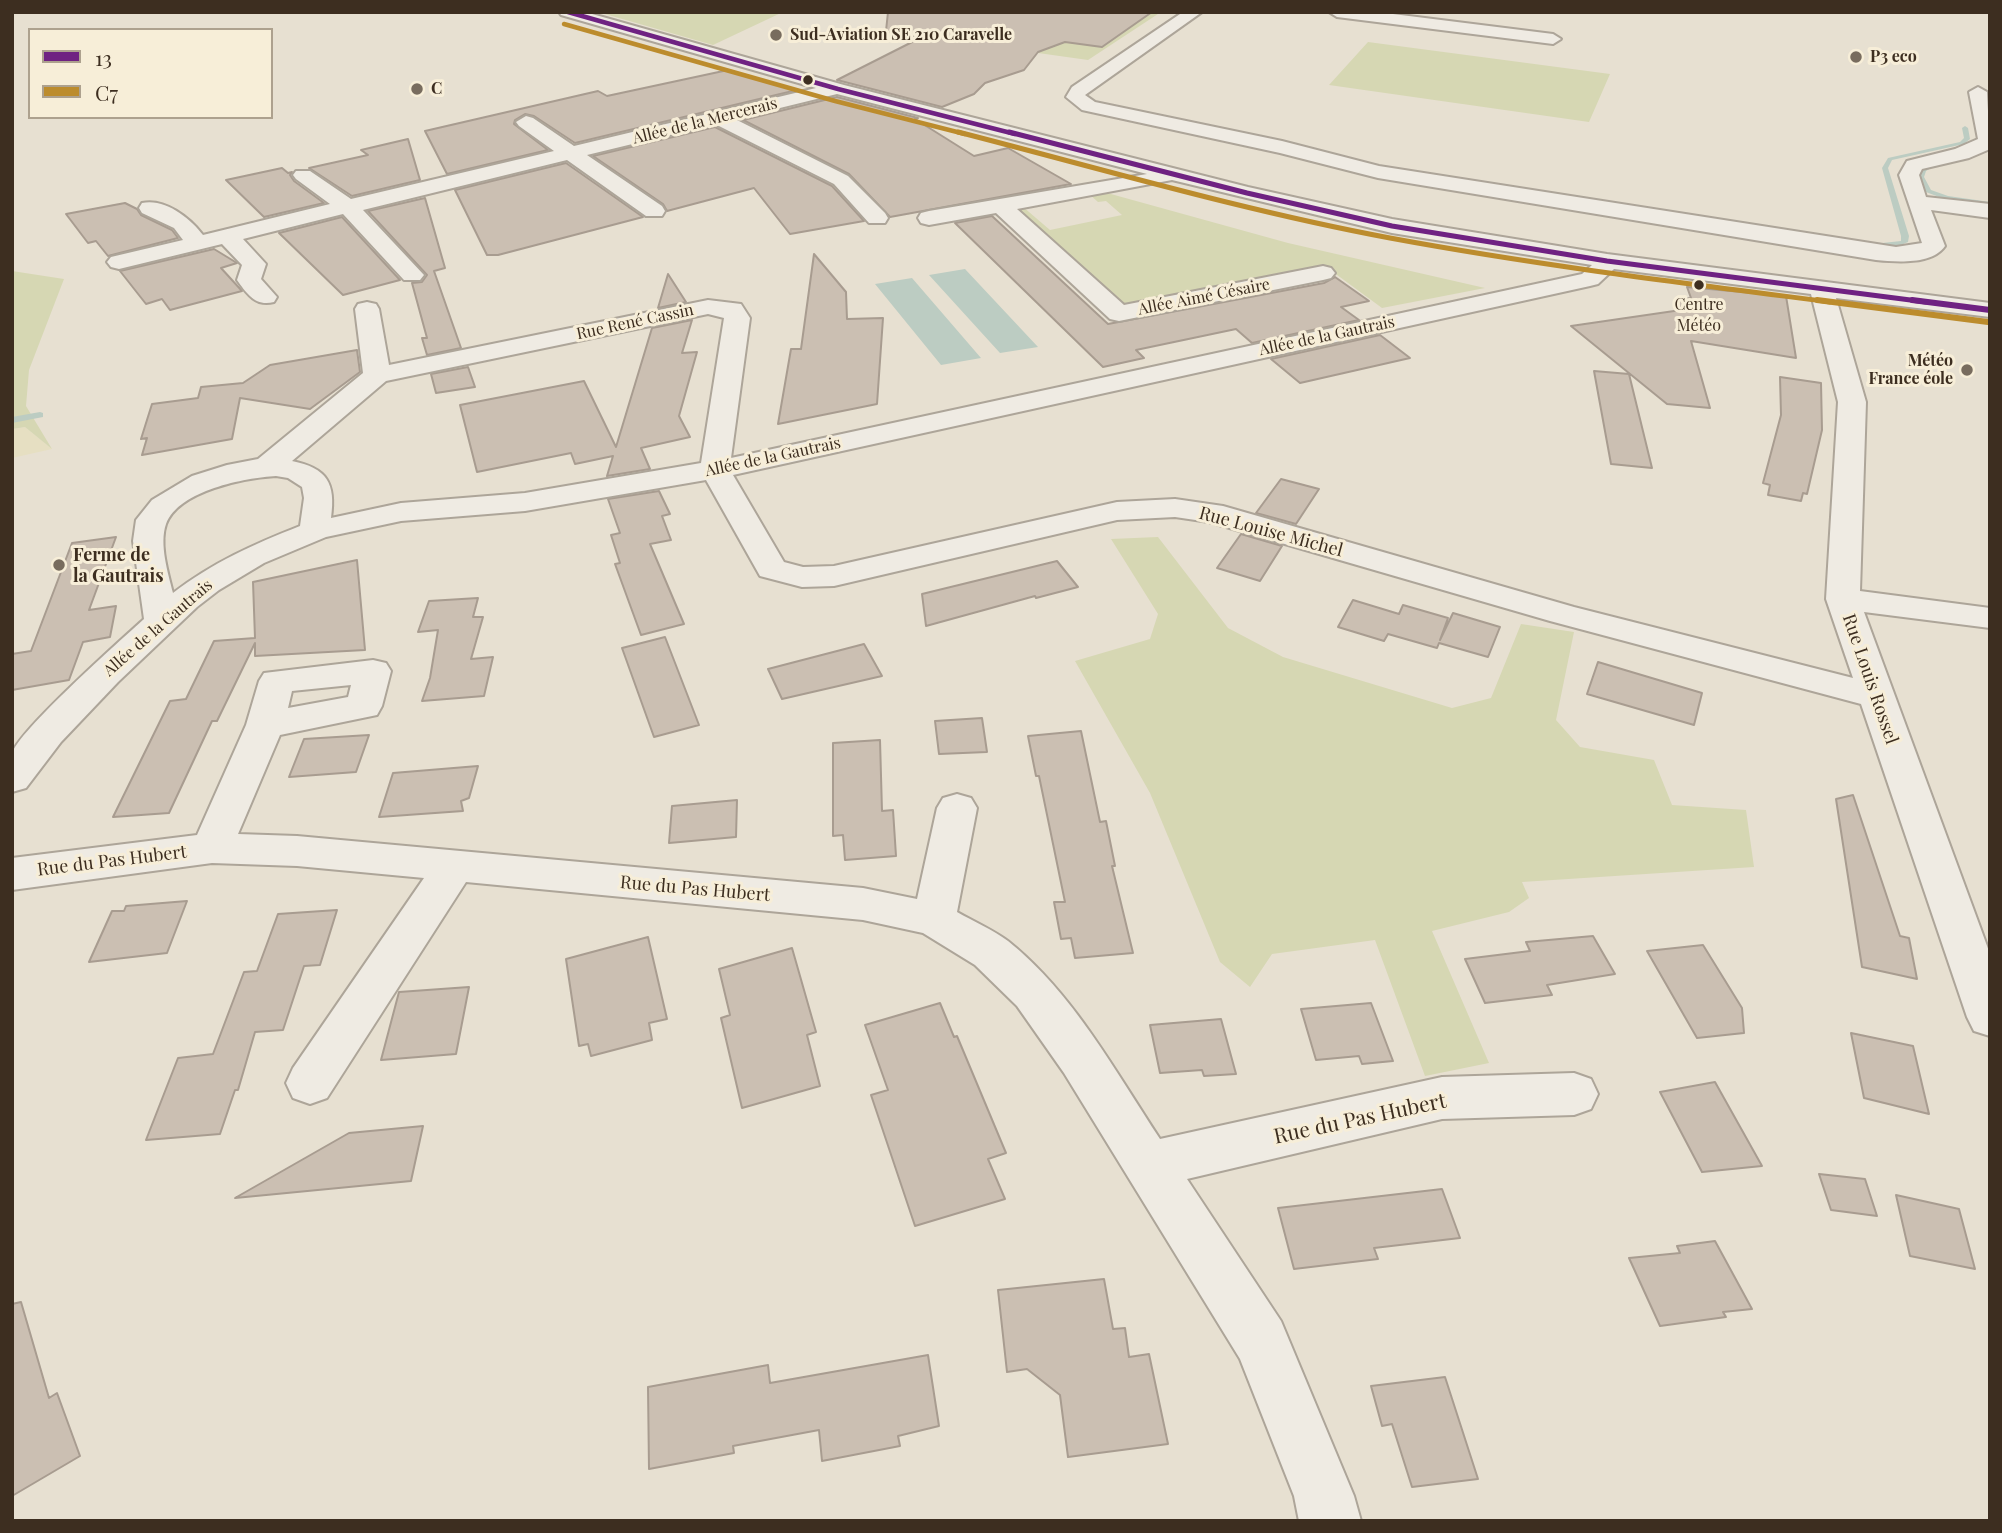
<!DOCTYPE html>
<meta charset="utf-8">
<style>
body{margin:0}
#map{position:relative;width:2002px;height:1533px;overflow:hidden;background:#e7e0d1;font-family:"Playfair Display",serif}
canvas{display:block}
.frame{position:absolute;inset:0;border:14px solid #3d2e20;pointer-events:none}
.legend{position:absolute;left:28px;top:28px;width:245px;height:91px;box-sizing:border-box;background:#f7eed8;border:2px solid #ada18e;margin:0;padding:9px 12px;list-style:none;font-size:21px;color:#3d2e20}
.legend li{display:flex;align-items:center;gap:14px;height:35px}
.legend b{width:35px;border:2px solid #ada18e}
</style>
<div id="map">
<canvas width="2002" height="1533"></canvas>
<div class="frame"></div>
<ul class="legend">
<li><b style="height:9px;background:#6f2282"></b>13</li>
<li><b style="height:9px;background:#bc8c2d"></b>C7</li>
</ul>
</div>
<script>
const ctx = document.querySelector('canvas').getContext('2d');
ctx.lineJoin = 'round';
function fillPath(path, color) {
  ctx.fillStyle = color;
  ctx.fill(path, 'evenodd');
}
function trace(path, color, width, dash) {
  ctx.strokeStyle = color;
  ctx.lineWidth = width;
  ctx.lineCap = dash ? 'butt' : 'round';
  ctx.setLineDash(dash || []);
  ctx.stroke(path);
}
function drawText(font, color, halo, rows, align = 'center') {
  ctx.font = font + ' "Playfair Display",serif';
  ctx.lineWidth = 6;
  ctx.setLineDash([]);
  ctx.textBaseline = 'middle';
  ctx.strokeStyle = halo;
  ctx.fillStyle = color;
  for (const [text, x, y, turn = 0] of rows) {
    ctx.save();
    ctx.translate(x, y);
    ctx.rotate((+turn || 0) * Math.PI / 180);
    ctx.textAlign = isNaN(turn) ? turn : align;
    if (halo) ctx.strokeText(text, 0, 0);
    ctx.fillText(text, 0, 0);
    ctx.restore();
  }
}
const farmland = new Path2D(`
 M 25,427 L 52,449 L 12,458 L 12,429 Z`);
const green = new Path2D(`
 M 598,12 L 783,12 L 713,45 Z
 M 1109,12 L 1161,12 L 1088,60 L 1031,52 L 1068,41 Z
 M 1368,42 L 1610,74 L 1589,122 L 1329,85 Z
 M 1100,191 L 1288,243 L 1485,288 L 1382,308 L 1329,269 L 1121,309 L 1009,209 L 1022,206 L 1050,230 L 1122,215 L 1106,201 L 1098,202 L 1089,194 Z
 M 12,271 L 64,279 L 29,370 L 26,406 L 52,449 L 25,427 L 12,429 Z
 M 1158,537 L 1228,628 L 1283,657 L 1452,708 L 1491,698 L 1521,624 L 1574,632 L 1556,720 L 1580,747 L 1654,760 L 1672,805 L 1746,810 L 1754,867 L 1522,882 L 1529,898 L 1509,912 L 1432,931 L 1489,1063 L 1425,1076 L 1375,940 L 1272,954 L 1250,987 L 1220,962 L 1150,793 L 1075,661 L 1150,639 L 1158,614 L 1111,539 Z`);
const water = new Path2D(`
 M 965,269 L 1038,347 L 1000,353 L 929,275 Z
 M 912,278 L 981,358 L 941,365 L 875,284 Z`);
const stream = new Path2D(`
 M 1965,126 L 1968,128 L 1970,139 L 1964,144 L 1892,160 L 1888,168 L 1909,236 L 1908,242 L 1896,247 L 1870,248 L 1869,246 L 1873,244 L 1901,241 L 1901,236 L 1882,168 L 1888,158 L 1960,142 L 1964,138 L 1962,128 Z
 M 1937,160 L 1942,161 L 1926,171 L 1924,177 L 1931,190 L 1948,196 L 1990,202 L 1990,206 L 1947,200 L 1926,192 L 1918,177 L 1920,170 Z
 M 40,412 L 43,413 L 43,417 L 12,423 L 12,417 Z`);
const building = new Path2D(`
 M 888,12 L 1152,12 L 1102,47 L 1065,42 L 1038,52 L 1024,70 L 985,83 L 974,94 L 942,107 L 837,80 L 922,37 L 886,31 Z
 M 728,70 L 797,90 L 575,143 L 534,116 L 525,114 L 515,120 L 514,124 L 548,150 L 447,174 L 425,131 L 598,91 L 607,96 Z
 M 837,97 L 918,118 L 915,119 L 974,156 L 1008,148 L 1071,184 L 890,217 L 849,174 L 743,120 Z
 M 715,127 L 832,186 L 864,221 L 790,234 L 754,188 L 667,211 L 663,204 L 593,156 Z
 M 408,139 L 420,180 L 352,196 L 309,168 L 368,155 L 361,150 Z
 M 566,163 L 643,217 L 498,255 L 487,255 L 455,190 Z
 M 282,168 L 288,173 L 292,172 L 290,175 L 294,181 L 324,203 L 264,217 L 226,180 Z
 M 425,198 L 445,268 L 434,271 L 461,348 L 427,355 L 422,338 L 427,338 L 412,283 L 422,282 L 427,275 L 368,211 Z
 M 125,203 L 137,209 L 141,215 L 172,230 L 178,238 L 108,256 L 96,241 L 88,243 L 66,214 Z
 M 992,216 L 1108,324 L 1324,283 L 1335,277 L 1369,301 L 1341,307 L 1359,320 L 1252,343 L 1236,329 L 1136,350 L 1144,358 L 1103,367 L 955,223 Z
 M 342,217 L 400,280 L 343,295 L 279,233 Z
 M 214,249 L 237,263 L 221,268 L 242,291 L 170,310 L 162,299 L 146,304 L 120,271 Z
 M 814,254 L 846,292 L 847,319 L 883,318 L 877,404 L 778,424 L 791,349 L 801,349 Z
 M 668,274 L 686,302 L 658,308 Z
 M 1687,287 L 1786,296 L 1796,358 L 1691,341 L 1710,408 L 1667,404 L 1571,326 L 1681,310 L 1676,299 L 1691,298 Z
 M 692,320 L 682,353 L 697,352 L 679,416 L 690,437 L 641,448 L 650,469 L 607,476 L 613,456 L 575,464 L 571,453 L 477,472 L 460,405 L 584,381 L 616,447 L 652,328 Z
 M 1380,335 L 1410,358 L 1300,383 L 1271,359 Z
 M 357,350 L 360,372 L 310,409 L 240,398 L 232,439 L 142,455 L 147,438 L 141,439 L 152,404 L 198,398 L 201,387 L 243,383 L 270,365 Z
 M 468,367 L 475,387 L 436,393 L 431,374 Z
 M 1594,371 L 1629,374 L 1652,468 L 1611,464 Z
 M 1780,377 L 1821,383 L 1822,430 L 1807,494 L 1803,493 L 1801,501 L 1768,495 L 1770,485 L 1763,483 L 1781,415 Z
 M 1281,479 L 1319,489 L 1296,524 L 1256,513 Z
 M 659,491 L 670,514 L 662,516 L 671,540 L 650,544 L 684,624 L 641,635 L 615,564 L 620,563 L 611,535 L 620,533 L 608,499 Z
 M 1241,534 L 1282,546 L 1260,581 L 1217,568 Z
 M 116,537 L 89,610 L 116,606 L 110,637 L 83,642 L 69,680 L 12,690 L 12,654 L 31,651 L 72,543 Z
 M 357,560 L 365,650 L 255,656 L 255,643 L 217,721 L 212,721 L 169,813 L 113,817 L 170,701 L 186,699 L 214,641 L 255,638 L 253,582 Z
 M 1057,561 L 1078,587 L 1036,598 L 1035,596 L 926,626 L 922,594 Z
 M 478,598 L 473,617 L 483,617 L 471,659 L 493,657 L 484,696 L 422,701 L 430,678 L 438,630 L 418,632 L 429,601 Z
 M 1353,600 L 1399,614 L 1403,605 L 1448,618 L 1440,640 L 1453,613 L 1500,627 L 1488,657 L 1439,643 L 1437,648 L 1388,634 L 1384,641 L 1338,627 Z
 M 665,637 L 699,725 L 654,737 L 622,648 Z
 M 864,644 L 882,676 L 782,699 L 768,669 Z
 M 1598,662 L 1702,693 L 1694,725 L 1587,694 Z
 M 982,718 L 987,752 L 939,754 L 935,721 Z
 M 1081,731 L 1100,822 L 1106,821 L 1115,866 L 1112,866 L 1133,953 L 1075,958 L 1071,938 L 1061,939 L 1054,902 L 1065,902 L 1039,776 L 1036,776 L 1028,736 Z
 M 369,735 L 356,772 L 289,777 L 304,739 Z
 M 880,740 L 882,811 L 893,810 L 896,856 L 845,860 L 843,835 L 833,836 L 833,743 Z
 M 478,766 L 469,798 L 461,801 L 463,811 L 379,817 L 393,773 Z
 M 1853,795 L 1900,936 L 1909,938 L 1917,979 L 1862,967 L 1836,799 Z
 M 737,800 L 736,837 L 669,843 L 672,806 Z
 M 187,901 L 167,953 L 89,962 L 112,911 L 124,911 L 126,906 Z
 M 337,910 L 320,965 L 304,966 L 283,1030 L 255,1032 L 238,1090 L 235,1090 L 220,1134 L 146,1140 L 178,1058 L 213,1054 L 244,972 L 257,971 L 278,914 Z
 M 1593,936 L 1615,974 L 1547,985 L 1552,995 L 1485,1003 L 1465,959 L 1530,951 L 1526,942 Z
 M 648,937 L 667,1019 L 649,1023 L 652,1040 L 591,1056 L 588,1044 L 579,1046 L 566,959 Z
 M 1703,945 L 1742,1008 L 1744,1033 L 1697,1038 L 1647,951 Z
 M 792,948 L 816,1032 L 807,1035 L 820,1086 L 742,1108 L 721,1018 L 730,1015 L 719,969 Z
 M 469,987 L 456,1054 L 381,1060 L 399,992 Z
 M 940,1003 L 954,1037 L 957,1036 L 1006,1153 L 988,1159 L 1005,1199 L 915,1226 L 871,1095 L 888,1090 L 865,1025 Z
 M 1371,1003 L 1393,1061 L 1362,1064 L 1359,1056 L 1316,1060 L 1301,1009 Z
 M 1221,1019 L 1236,1074 L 1204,1076 L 1202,1070 L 1160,1073 L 1150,1025 Z
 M 1851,1033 L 1913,1046 L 1929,1114 L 1864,1098 Z
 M 1715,1082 L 1762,1166 L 1702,1172 L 1660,1092 Z
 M 423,1126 L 411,1181 L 235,1198 L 349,1133 Z
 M 1819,1174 L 1865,1179 L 1877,1216 L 1831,1210 Z
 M 1442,1189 L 1460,1238 L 1374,1248 L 1378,1259 L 1294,1269 L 1278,1208 Z
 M 1896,1195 L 1959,1209 L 1975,1269 L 1910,1256 Z
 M 1715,1241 L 1752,1309 L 1723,1312 L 1726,1317 L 1660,1326 L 1629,1258 L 1680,1253 L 1677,1246 Z
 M 1104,1279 L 1113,1329 L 1125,1328 L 1129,1357 L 1149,1354 L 1168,1444 L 1068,1457 L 1060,1395 L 1027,1369 L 1007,1372 L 998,1290 Z
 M 21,1302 L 49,1398 L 57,1393 L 80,1456 L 12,1496 L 12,1304 Z
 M 928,1355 L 939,1426 L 898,1436 L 900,1446 L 822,1461 L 819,1430 L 733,1446 L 734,1453 L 649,1469 L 648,1387 L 768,1365 L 770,1383 Z
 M 1445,1377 L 1478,1479 L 1412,1487 L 1392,1424 L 1382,1426 L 1371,1386 Z`);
const minor = new Path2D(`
 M 559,12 L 585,12 L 844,85 L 1248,187 L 1392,219 L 1607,254 L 1990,303 L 1990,317 L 1836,298 L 1866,402 L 1860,591 L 1990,608 L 1990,628 L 1864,612 L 1990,954 L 1990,1036 L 1974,1031 L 1967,1017 L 1861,704 L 1550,621 L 1209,522 L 1175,517 L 1117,520 L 834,586 L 802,587 L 760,576 L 706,480 L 525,511 L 401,521 L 326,537 L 264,563 L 219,590 L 197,607 L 118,682 L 61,742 L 26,788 L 12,792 C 12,780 10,765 12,754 C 16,733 123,638 144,619 L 133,541 L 136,520 L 152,500 L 192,476 L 227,465 L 258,459 L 363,373 L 355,309 L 358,304 L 367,302 L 376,304 L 379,309 L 389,365 L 708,300 L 741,304 L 750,318 L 731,458 L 1582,274 L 1592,265 L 1392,233 L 1172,180 L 1017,209 L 1124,305 L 1323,266 L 1331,268 L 1335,273 L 1331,278 L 1323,280 L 1119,321 L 1110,319 L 996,213 L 929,225 L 921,223 L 918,218 L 921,213 L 929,211 L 1147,174 L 837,94 L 735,119 L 848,176 L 885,213 L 888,218 L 885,223 L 869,223 L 834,184 L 715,124 L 587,155 L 662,206 L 665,211 L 662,216 L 646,216 L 567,160 L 363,210 L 424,275 L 420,280 L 404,280 L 343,214 L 243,239 L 266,264 L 261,279 L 277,297 L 274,302 C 256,307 247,294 237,280 L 242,265 L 222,244 L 119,269 L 111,267 L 107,262 L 111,257 L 183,240 L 174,228 L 142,213 L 139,208 L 142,203 C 165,198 190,218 203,235 L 330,204 L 296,179 L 293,175 L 296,171 L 310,171 L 351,199 L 554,151 L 519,126 L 516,122 L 526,116 L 533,118 L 574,146 L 816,88 L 561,15 ZM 1614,269 L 1811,294 L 1838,402 L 1826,599 L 1853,678 L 1574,607 L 1223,506 L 1175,499 L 1117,502 L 834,566 L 803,567 L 784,562 L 733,475 L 1590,286 L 1598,284 ZM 708,314 L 724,318 L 701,463 L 525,493 L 401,503 L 331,518 C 336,483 327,468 292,461 L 386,381 ZM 276,476 L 288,478 L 302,487 L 304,498 L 300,526 C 254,544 212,563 173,593 C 168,573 159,544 166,524 C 179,490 245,478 276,476 Z
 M 1183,12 L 1202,12 L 1085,95 L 1095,102 L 1282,141 L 1379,166 L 1896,247 L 1922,243 L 1899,175 L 1907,161 L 1955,149 L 1978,139 L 1969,92 L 1978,87 L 1987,92 L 1990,149 L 1969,158 L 1922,169 L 1919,175 L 1926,197 L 1990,204 L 1990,218 L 1931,210 L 1945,246 C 1932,265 1896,262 1876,260 L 1378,178 L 1280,153 L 1082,110 L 1066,97 L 1072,87 Z
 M 1329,12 L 1377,12 L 1553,34 L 1561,39 L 1553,44 L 1337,17 Z
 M 373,660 L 386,663 L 391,671 L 382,706 L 377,715 L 280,735 L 238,834 L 297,836 L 863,888 L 917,899 L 937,808 L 943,798 L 957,794 L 971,798 L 977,808 L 957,912 C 973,921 993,930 1008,941 C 1073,993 1115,1071 1160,1139 L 1442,1077 L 1574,1073 L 1591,1079 L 1598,1094 L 1591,1109 L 1574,1115 L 1442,1119 L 1187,1179 L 1281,1321 L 1354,1496 L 1361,1521 L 1299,1521 L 1294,1496 L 1240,1359 L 1064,1073 L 1017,1006 L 975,965 L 923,933 L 863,920 L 466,882 L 327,1098 L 310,1104 L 293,1098 L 286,1083 L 293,1068 L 424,878 L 297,866 L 212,863 L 12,890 L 12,858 L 197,835 L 246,725 L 259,681 L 264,673 ZM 351,685 L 348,697 L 288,708 L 292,691 Z`);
const bus1Far2 = new Path2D(`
 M 568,12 L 838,89 L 1015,134`);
const bus1Far1 = new Path2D(`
 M 1009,132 L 1247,193 L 1392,226 L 1607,261 L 1926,302`);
const bus1 = new Path2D(`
 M 1912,300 L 1990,310`);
const bus2Far2 = new Path2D(`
 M 564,24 L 835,101 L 965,134`);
const bus2Far1 = new Path2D(`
 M 958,132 C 1102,169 1245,211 1390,238 C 1536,265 1683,283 1830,302`);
const bus2 = new Path2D(`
 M 1817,300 L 1988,322`);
const markers = [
 [776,35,7,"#786c5e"],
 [1856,57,7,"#786c5e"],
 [808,80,6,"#3d2e20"],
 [417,89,7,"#786c5e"],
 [1699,285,6,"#3d2e20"],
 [1967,370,7,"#786c5e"],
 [59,565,7,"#786c5e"]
];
const farPoinames = [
 ["Sud-Aviation SE 210 Caravelle",790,35],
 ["P3 eco",1870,57],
 ["C",431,89],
 ["Météo",1953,361,"right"],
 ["France éole",1953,379,"right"]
];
const farStreetnames = [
 ["Allée de la Mercerais",705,121,-14],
 ["Allée Aimé Césaire",1204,297,-11],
 ["Rue René Cassin",635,322,-12],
 ["Allée de la Gautrais",1327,336,-12],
 ["Allée de la Gautrais",773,457,-12],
 ["Allée de la Gautrais",158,628,-41]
];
const busNames = [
 ["Centre",1699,305],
 ["Météo",1699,326]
];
const streetNames = [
 ["Rue Louise Michel",1271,532,15],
 ["Rue Louis Rossel",1870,679,71],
 ["Rue du Pas Hubert",112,861,-7],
 ["Rue du Pas Hubert",695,889,5]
];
const poiNames = [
 ["Ferme de",73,555],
 ["la Gautrais",73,576]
];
const nearStreetnames = [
 ["Rue du Pas Hubert",1360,1119,-12]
];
fillPath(farmland, '#e6dfc2');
fillPath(green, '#d6d7b3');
fillPath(water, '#bcccc2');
fillPath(stream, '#bcccc2');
fillPath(building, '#cbbfb2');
trace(building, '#a89c90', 2);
trace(minor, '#ada599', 4);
fillPath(minor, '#efebe3');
trace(bus1Far2, '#6f2282', 4.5);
trace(bus1Far1, '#6f2282', 5);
trace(bus1, '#6f2282', 6);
trace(bus2Far2, '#bc8c2d', 4.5);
trace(bus2Far1, '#bc8c2d', 5);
trace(bus2, '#bc8c2d', 6);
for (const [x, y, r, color] of markers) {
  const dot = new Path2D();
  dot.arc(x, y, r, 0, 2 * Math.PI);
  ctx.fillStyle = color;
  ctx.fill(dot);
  trace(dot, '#f7eed8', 2.5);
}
drawText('bold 16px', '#3d2e20', '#f7eed8', farPoinames, 'left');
drawText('16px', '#3d2e20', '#f7eed8', farStreetnames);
drawText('16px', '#3d2e20', '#f7eed8', busNames);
drawText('18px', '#3d2e20', '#f7eed8', streetNames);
drawText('bold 18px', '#3d2e20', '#f7eed8', poiNames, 'left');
drawText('21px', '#3d2e20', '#f7eed8', nearStreetnames);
</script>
